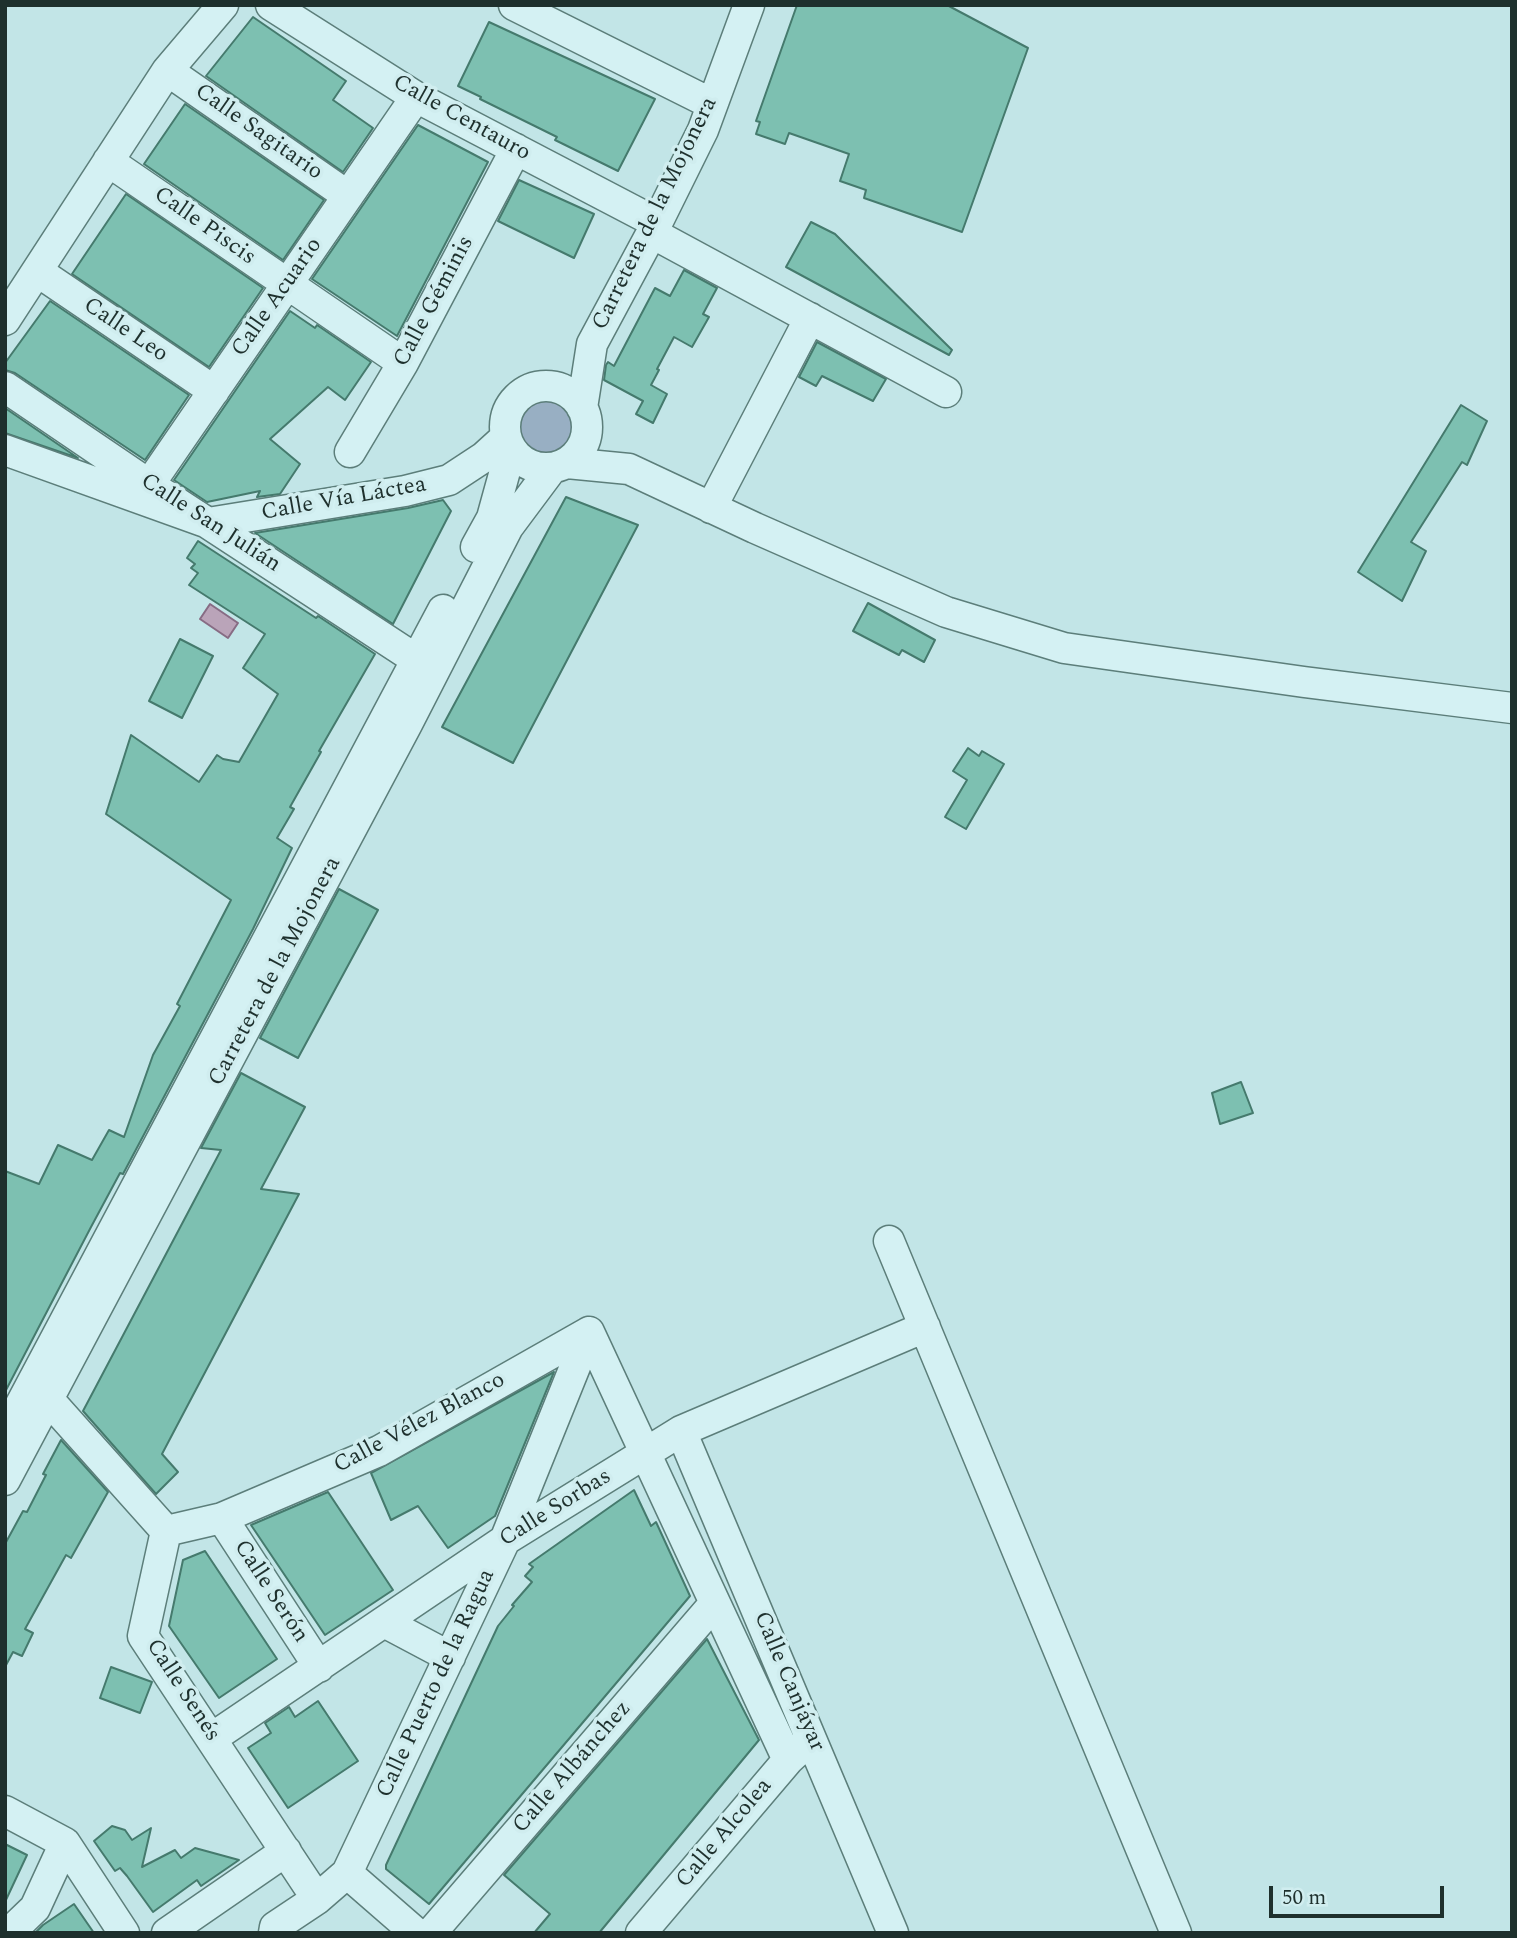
<!DOCTYPE html>
<meta charset="utf-8">
<style>
body{margin:0}
#map{position:relative;width:1517px;height:1938px;overflow:hidden;background:#c2e5e7;font-family:Spectral,serif}
canvas{display:block}
.frame{position:absolute;inset:0;border:7px solid #1e302d;pointer-events:none}
.scale{position:absolute;left:1269px;top:1886px;width:175px;height:32px;box-sizing:border-box;border:4px solid #1e302d;border-top:0;padding-left:9px;font-size:21px;line-height:24px;white-space:nowrap;color:#1e302d;-webkit-text-stroke:5px #d0edef;paint-order:stroke}
</style>
<div id="map">
<canvas width="1517" height="1938"></canvas>
<div class="frame"></div>
<div class="scale">50 m</div>
</div>
<script>
const ctx = document.querySelector('canvas').getContext('2d');
ctx.lineJoin = 'round';
function fillPath(path, color) {
  ctx.fillStyle = color;
  ctx.fill(path, 'evenodd');
}
function trace(path, color, width, dash) {
  ctx.strokeStyle = color;
  ctx.lineWidth = width;
  ctx.lineCap = dash ? 'butt' : 'round';
  ctx.setLineDash(dash || []);
  ctx.stroke(path);
}
function drawText(font, color, halo, rows, align = 'center') {
  ctx.font = font + ' Spectral,serif';
  ctx.lineWidth = 7;
  ctx.setLineDash([]);
  ctx.textBaseline = 'middle';
  ctx.strokeStyle = halo;
  ctx.fillStyle = color;
  for (const [text, x, y, turn = 0] of rows) {
    ctx.save();
    ctx.translate(x, y);
    ctx.rotate((+turn || 0) * Math.PI / 180);
    ctx.textAlign = isNaN(turn) ? turn : align;
    if (halo) ctx.strokeText(text, 0, 0);
    ctx.fillText(text, 0, 0);
    ctx.restore();
  }
}
const green = new Path2D(`
 M518 426a29 29 0 1 1 58 0a29 29 0 1 1-58 0Z`);
const water = new Path2D(`
 M 210,604 L 238,623 L 228,638 L 200,619 Z`);
const building = new Path2D(`
 M 797,5 L 947,5 L 1028,48 L 962,232 L 864,198 L 866,190 L 840,181 L 849,154 L 789,133 L 785,144 L 756,134 L 760,122 L 756,121 Z
 M 253,17 L 346,81 L 333,100 L 373,128 L 343,172 L 206,76 Z
 M 489,22 L 655,99 L 618,171 L 555,140 L 557,137 L 480,99 L 481,97 L 458,86 Z
 M 185,104 L 324,200 L 283,260 L 144,164 Z
 M 418,125 L 488,162 L 397,336 L 312,279 Z
 M 519,180 L 594,214 L 574,258 L 498,221 Z
 M 126,194 L 263,288 L 209,367 L 72,274 Z
 M 811,222 L 835,234 L 952,350 L 949,355 L 786,267 Z
 M 684,270 L 717,288 L 703,314 L 709,317 L 692,347 L 674,337 L 657,369 L 659,370 L 651,385 L 667,394 L 653,423 L 636,414 L 643,401 L 604,380 L 606,365 L 608,362 L 614,366 L 655,288 L 670,296 Z
 M 50,301 L 189,395 L 145,460 L 15,373 L 5,370 L 5,363 Z
 M 290,311 L 315,328 L 317,325 L 371,362 L 345,400 L 328,387 L 270,439 L 300,464 L 280,494 L 257,497 L 260,491 L 207,502 L 174,480 Z
 M 817,342 L 886,379 L 873,401 L 822,376 L 816,386 L 799,377 Z
 M 1461,405 L 1487,421 L 1467,465 L 1462,462 L 1411,542 L 1426,551 L 1402,601 L 1358,572 Z
 M 5,408 L 78,458 L 5,433 Z
 M 566,497 L 638,525 L 513,763 L 442,727 Z
 M 443,500 L 451,511 L 393,624 L 255,533 L 408,508 Z
 M 198,541 L 316,618 L 318,616 L 375,654 L 319,751 L 321,752 L 290,807 L 294,809 L 277,838 L 292,848 L 253,929 L 123,1174 L 120,1173 L 91,1227 L 5,1392 L 5,1171 L 39,1184 L 58,1145 L 92,1160 L 109,1130 L 124,1137 L 153,1055 L 180,1006 L 177,1004 L 231,900 L 106,814 L 131,735 L 199,782 L 217,755 L 223,759 L 239,762 L 278,694 L 243,668 L 265,634 L 189,585 L 198,573 L 191,568 L 195,564 L 187,558 Z
 M 868,603 L 935,640 L 924,662 L 902,650 L 899,655 L 853,631 Z
 M 180,639 L 213,656 L 182,718 L 149,701 Z
 M 968,748 L 979,756 L 982,751 L 1004,764 L 966,829 L 945,817 L 967,780 L 953,771 Z
 M 339,889 L 378,910 L 298,1058 L 260,1038 Z
 M 241,1073 L 305,1107 L 261,1189 L 299,1194 L 162,1454 L 178,1472 L 156,1494 L 83,1411 L 221,1150 L 201,1148 Z
 M 1241,1082 L 1253,1113 L 1220,1124 L 1212,1093 Z
 M 554,1372 L 495,1516 L 448,1548 L 418,1506 L 391,1520 L 371,1473 Z
 M 61,1440 L 108,1492 L 71,1558 L 66,1555 L 25,1629 L 33,1633 L 22,1656 L 13,1652 L 5,1667 L 5,1544 L 23,1511 L 27,1512 L 46,1475 L 43,1474 Z
 M 634,1490 L 651,1526 L 656,1522 L 690,1596 L 429,1904 L 386,1869 L 386,1865 L 498,1626 L 514,1606 L 512,1605 L 532,1582 L 525,1576 L 533,1567 L 529,1564 Z
 M 328,1492 L 393,1590 L 325,1635 L 251,1525 Z
 M 205,1551 L 277,1659 L 219,1698 L 169,1626 L 183,1560 Z
 M 707,1639 L 759,1740 L 599,1933 L 534,1933 L 550,1914 L 504,1875 Z
 M 111,1667 L 152,1682 L 140,1713 L 100,1698 Z
 M 318,1701 L 358,1761 L 288,1808 L 248,1748 L 271,1733 L 265,1723 L 289,1707 L 295,1717 Z
 M 112,1826 L 125,1830 L 132,1840 L 151,1828 L 142,1867 L 175,1850 L 181,1858 L 195,1848 L 239,1860 L 201,1886 L 197,1880 L 153,1912 L 127,1876 L 120,1868 L 115,1871 L 94,1841 Z
 M 5,1844 L 27,1855 L 5,1902 Z
 M 74,1904 L 94,1933 L 35,1933 L 43,1925 Z`);
const minor = new Path2D(`
 M 271,5 L 416,97 L 657,223
 M 514,5 L 712,104
 M 168,71 L 348,196
 M 108,161 L 403,363
 M 652,233 L 946,392
 M 37,271 L 214,391
 M 5,320 L 167,71 L 223,5
 M505 427a41 41 0 1 1 82 0a41 41 0 1 1-82 0Z
 M 5,387 L 148,484 L 417,660
 M 582,408 L 592,344 L 657,223 L 703,130 L 749,5
 M 5,450 L 208,523 L 405,491 L 449,480 L 484,457 L 506,437
 M 350,452 L 403,363 L 516,149
 M 567,463 L 629,469 L 755,528 L 946,612 L 1064,648 L 1304,682 L 1512,708
 M 140,498 L 416,97
 M 711,508 L 810,318
 M 476,547 L 492,518 L 511,449
 M 889,1241 L 1176,1933
 M 589,1332 L 788,1760
 M 29,1399 L 48,1399 L 166,1531
 M 681,1431 L 893,1933
 M 5,1434 L 443,610
 M 5,1480 L 407,724 L 508,527 L 552,468
 M 222,1518 L 319,1667
 M 166,1531 L 222,1518 L 379,1451 L 589,1332
 M 166,1531 L 143,1636 L 317,1899
 M 384,1622 L 450,1657
 M 212,1738 L 505,1540 L 681,1431 L 925,1327
 M 5,1811 L 65,1843 L 124,1933
 M 347,1873 L 416,1933
 M 9,1933 L 35,1908 L 65,1843
 M 167,1933 L 286,1851
 M 274,1933 L 275,1927 L 317,1899 L 347,1873 L 505,1540 L 589,1332
 M 431,1933 L 715,1603
 M 641,1933 L 788,1760 L 801,1748`);
const streetNames = [
 ["Calle Centauro",461,119,29],
 ["Calle Sagitario",258,133,35],
 ["Carretera de la Mojonera",656,214,-64],
 ["Calle Piscis",204,227,35],
 ["Calle Acuario",278,298,-55],
 ["Calle Géminis",435,302,-62],
 ["Calle Leo",125,331,34],
 ["Calle Vía Láctea",344,500,-10],
 ["Calle San Julián",210,524,33],
 ["Carretera de la Mojonera",276,972,-62],
 ["Calle Vélez Blanco",420,1424,-28],
 ["Calle Sorbas",556,1509,-32],
 ["Calle Serón",270,1592,57],
 ["Calle Canjáyar",788,1682,67],
 ["Calle Puerto de la Ragua",437,1684,-65],
 ["Calle Senés",182,1691,57],
 ["Calle Albánchez",573,1768,-49],
 ["Calle Alcolea",725,1834,-50]
];
fillPath(green, '#98afc3');
fillPath(water, '#baa4b9');
trace(water, '#876c84', 2);
fillPath(building, '#7dc0b1');
trace(building, '#457a6d', 2);
trace(minor, '#5c7e7a', 33);
trace(minor, '#d4f1f3', 30);
drawText('23px', '#1e302d', '#d0edef', streetNames);
</script>
